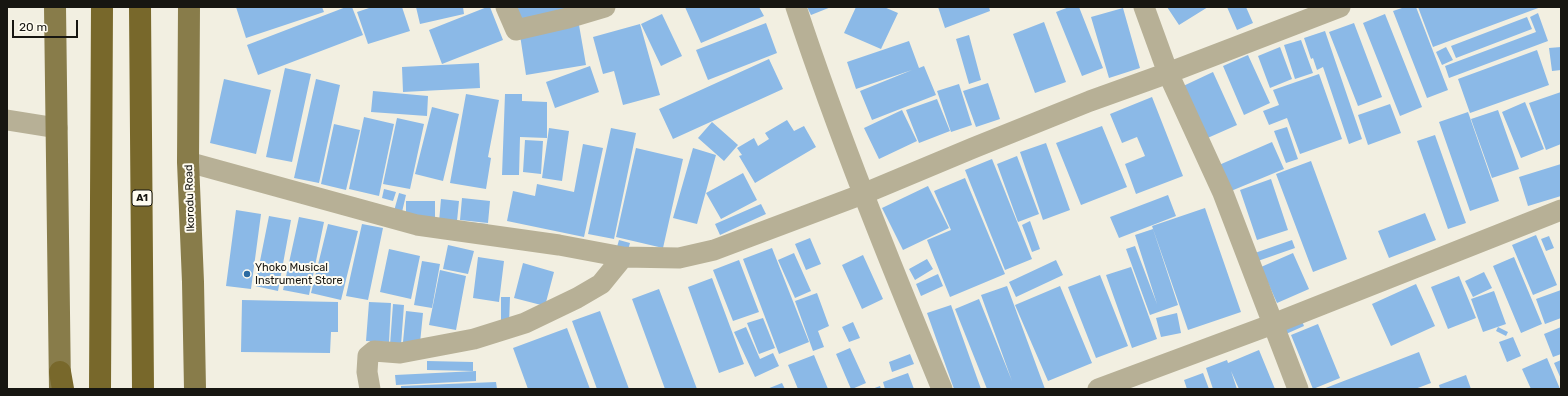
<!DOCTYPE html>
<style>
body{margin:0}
#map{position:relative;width:1568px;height:396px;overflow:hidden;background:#f2efe1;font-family:Rubik,sans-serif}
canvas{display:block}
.frame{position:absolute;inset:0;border:8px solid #171611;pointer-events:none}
.scale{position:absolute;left:12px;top:20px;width:66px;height:18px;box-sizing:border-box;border:2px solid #171611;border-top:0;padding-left:5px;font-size:12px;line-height:14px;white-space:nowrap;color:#171611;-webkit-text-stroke:3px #fffcf1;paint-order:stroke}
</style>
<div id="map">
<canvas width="1568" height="396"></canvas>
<div class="frame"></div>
<div class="scale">20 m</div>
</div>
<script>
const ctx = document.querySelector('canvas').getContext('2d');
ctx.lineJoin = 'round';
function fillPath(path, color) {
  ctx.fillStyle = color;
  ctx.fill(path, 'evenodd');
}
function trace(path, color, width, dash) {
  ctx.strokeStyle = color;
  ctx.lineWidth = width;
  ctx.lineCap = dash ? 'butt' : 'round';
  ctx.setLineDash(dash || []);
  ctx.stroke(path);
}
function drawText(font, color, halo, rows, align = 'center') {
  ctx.font = font + ' Rubik,sans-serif';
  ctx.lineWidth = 4;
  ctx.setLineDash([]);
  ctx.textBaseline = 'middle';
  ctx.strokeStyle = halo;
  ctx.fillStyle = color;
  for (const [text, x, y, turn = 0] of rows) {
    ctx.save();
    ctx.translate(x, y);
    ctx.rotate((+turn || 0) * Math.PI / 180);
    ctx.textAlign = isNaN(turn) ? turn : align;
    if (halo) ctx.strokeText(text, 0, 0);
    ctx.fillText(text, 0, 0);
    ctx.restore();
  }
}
const building = new Path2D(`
 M 236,7 L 322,7 L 324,12 L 246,38 Z
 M 346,7 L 352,7 L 363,35 L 258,75 L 247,45 Z
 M 372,7 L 402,7 L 410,31 L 368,44 L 357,12 Z
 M 416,7 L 463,7 L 464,14 L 420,24 Z
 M 487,7 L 490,7 L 503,40 L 442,64 L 429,30 Z
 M 517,7 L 581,7 L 523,26 Z
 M 685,7 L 759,7 L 764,16 L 701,43 Z
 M 807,7 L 831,7 L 811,15 Z
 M 856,7 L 884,7 L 898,13 L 881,49 L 844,33 Z
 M 938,7 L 989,7 L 990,11 L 945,28 Z
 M 1069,7 L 1079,7 L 1103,68 L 1082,76 L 1056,12 Z
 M 1167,7 L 1208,7 L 1179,25 Z
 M 1227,7 L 1246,7 L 1253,23 L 1237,30 Z
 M 1405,7 L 1416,7 L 1448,90 L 1427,98 L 1393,11 Z
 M 1418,7 L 1541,7 L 1433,47 Z
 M 1123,8 L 1140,68 L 1109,78 L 1091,17 Z
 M 1538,13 L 1548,41 L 1449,78 L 1445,66 L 1536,32 L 1530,17 Z
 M 662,14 L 682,56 L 661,66 L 641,24 Z
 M 1385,14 L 1422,107 L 1400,116 L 1363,23 Z
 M 1527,17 L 1532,29 L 1456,58 L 1451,46 Z
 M 1044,22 L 1066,82 L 1035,93 L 1013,34 Z
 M 766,23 L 777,53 L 708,80 L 696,50 Z
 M 1354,23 L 1382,97 L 1358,106 L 1329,32 Z
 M 640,24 L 660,95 L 623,105 L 614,71 L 603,74 L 593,37 Z
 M 579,25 L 586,65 L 526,75 L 520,35 Z
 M 1325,31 L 1362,139 L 1349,144 L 1323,67 L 1317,70 L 1313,58 L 1311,59 L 1304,38 Z
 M 969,35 L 981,80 L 969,84 L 956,39 Z
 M 1301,40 L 1313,73 L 1295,79 L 1284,45 Z
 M 909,41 L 919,68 L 924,66 L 936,95 L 872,120 L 860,91 L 912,70 L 856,89 L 847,62 Z
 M 1280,47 L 1292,79 L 1270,88 L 1258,56 Z
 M 1446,47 L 1453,60 L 1442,65 L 1436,52 Z
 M 1561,47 L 1561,70 L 1552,71 L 1549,48 Z
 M 1537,50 L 1549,85 L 1470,113 L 1458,79 Z
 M 1248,55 L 1270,103 L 1244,115 L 1223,66 Z
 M 769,59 L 783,89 L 673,139 L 659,109 Z
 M 479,63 L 480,88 L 403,92 L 402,67 Z
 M 590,66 L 599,92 L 555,108 L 546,82 Z
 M 285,68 L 311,74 L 292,162 L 266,157 Z
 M 1213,72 L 1237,125 L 1203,140 L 1179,88 Z
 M 1319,74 L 1342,139 L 1300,154 L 1287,118 L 1269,125 L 1263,111 L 1279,105 L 1273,90 Z
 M 224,79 L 271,90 L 256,154 L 210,143 Z
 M 316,79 L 340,85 L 319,183 L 294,178 Z
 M 988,83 L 1000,119 L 976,127 L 963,91 Z
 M 959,84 L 972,125 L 951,132 L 937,91 Z
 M 373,91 L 428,96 L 427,116 L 371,112 Z
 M 1561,92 L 1561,144 L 1546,150 L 1529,103 Z
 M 466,94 L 499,100 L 488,157 L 491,158 L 486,189 L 450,183 Z
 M 505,94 L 522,94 L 522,101 L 547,102 L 547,138 L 520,137 L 519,175 L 502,175 Z
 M 1152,97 L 1183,176 L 1136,194 L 1125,164 L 1145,156 L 1137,137 L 1122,143 L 1110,114 Z
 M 937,99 L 950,131 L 919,143 L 906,110 Z
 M 1525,102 L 1544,149 L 1521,158 L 1502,112 Z
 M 1390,104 L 1401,133 L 1368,145 L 1358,115 Z
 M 432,107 L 459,114 L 443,181 L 415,174 Z
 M 902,110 L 917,141 L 879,159 L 864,128 Z
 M 1498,110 L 1519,169 L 1492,178 L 1471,119 Z
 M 1468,112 L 1499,201 L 1470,211 L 1439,122 Z
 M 364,117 L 394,124 L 379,196 L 349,189 Z
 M 397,118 L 424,124 L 410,189 L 383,184 Z
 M 787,120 L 794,131 L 804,126 L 816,147 L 755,183 L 739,156 L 742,155 L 737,148 L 754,138 L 758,146 L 769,139 L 765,133 Z
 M 712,122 L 738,145 L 724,161 L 698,138 Z
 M 334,124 L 360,130 L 346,190 L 321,184 Z
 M 1102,126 L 1127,187 L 1081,205 L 1056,143 Z
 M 1287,127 L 1298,159 L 1286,163 L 1274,131 Z
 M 549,128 L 569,131 L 562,181 L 542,178 Z
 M 611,128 L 636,133 L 614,239 L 588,234 Z
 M 1435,135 L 1466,223 L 1448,229 L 1417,141 Z
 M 525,140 L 543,141 L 541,174 L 523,172 Z
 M 1272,142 L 1284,169 L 1231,191 L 1219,165 Z
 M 1046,143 L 1070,210 L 1043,220 L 1020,152 Z
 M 583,144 L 603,148 L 584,237 L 507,221 L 513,191 L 535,196 L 537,184 L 574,192 Z
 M 636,148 L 683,159 L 663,248 L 616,237 Z
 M 693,148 L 716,155 L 697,224 L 673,218 Z
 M 1017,156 L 1039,214 L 1018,222 L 997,164 Z
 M 992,159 L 1032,259 L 1005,270 L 965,170 Z
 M 1311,161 L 1347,259 L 1313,272 L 1276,174 Z
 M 1561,164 L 1561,196 L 1528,206 L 1519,177 Z
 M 743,173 L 757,200 L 721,219 L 706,193 Z
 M 965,178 L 1005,274 L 950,297 L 927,240 L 951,230 L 934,191 Z
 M 1271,179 L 1288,230 L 1257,240 L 1240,190 Z
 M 928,186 L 949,228 L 903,250 L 882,208 Z
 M 384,189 L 396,192 L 393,201 L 382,198 Z
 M 399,193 L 406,195 L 402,212 L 394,211 Z
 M 1168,195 L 1176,216 L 1119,238 L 1110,217 Z
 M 462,198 L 490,201 L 488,223 L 460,220 Z
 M 441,199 L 459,201 L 457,221 L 488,224 L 487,228 L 439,222 Z
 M 406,201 L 435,201 L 435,218 L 406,218 Z
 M 761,204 L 766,214 L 720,235 L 715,224 Z
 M 1205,208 L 1241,312 L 1188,330 L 1152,226 Z
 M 236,210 L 261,214 L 251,289 L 226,286 Z
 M 1425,213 L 1436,240 L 1389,258 L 1378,231 Z
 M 269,216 L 291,220 L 278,291 L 255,286 Z
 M 299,217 L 324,222 L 309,295 L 283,290 Z
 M 1030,221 L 1040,249 L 1032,252 L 1022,225 Z
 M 328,224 L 358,231 L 341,300 L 311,293 Z
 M 362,224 L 383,228 L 368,300 L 346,296 Z
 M 1153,229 L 1178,305 L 1150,315 L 1126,249 L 1135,246 L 1157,304 L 1135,235 Z
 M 1536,235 L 1557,285 L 1533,295 L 1512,245 Z
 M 1549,236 L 1554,248 L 1546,251 L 1541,239 Z
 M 810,238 L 821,264 L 806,270 L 795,244 Z
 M 619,240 L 630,243 L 628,250 L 617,247 Z
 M 1292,240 L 1295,248 L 1255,262 L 1252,254 Z
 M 448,245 L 474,251 L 468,274 L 443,269 Z
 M 772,248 L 809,342 L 779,354 L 743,259 Z
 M 389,249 L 420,256 L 411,299 L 380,292 Z
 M 794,253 L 811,291 L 795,298 L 778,260 Z
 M 1293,253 L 1309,289 L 1277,303 L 1261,267 Z
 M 863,255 L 883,299 L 862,309 L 842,265 Z
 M 478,257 L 504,261 L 499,302 L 473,298 Z
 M 1514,257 L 1542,324 L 1521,333 L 1493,266 Z
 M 927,259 L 933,269 L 915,280 L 909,269 Z
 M 739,260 L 759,312 L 733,321 L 713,270 Z
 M 1056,260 L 1063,275 L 1016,297 L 1009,282 Z
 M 422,261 L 440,264 L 432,308 L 414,305 Z
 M 523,263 L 554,272 L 545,306 L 514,298 Z
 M 1131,267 L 1157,339 L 1132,348 L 1106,275 Z
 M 440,270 L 466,276 L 456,330 L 429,325 Z
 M 1484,272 L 1492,288 L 1473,297 L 1465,281 Z
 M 938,274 L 943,286 L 921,296 L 916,284 Z
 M 1100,275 L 1128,346 L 1096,358 L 1068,287 Z
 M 1459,276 L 1476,318 L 1448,329 L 1431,287 Z
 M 712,278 L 744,364 L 719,373 L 688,287 Z
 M 1416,284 L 1435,326 L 1391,346 L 1372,304 Z
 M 1007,286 L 1045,389 L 987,389 L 955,309 L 979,299 L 1012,381 L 981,295 Z
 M 1060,286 L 1092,363 L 1048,381 L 1015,305 Z
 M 659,289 L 697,389 L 665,389 L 632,299 Z
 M 1561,290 L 1561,318 L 1545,324 L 1536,299 Z
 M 1494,291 L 1506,324 L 1483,332 L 1471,299 Z
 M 817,293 L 829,326 L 818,331 L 824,347 L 813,351 L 795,301 Z
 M 501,297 L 510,297 L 509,324 L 501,324 Z
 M 242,300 L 338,302 L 338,332 L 331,332 L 330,353 L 241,352 Z
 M 369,302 L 391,303 L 389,342 L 366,341 Z
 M 393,304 L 404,305 L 401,345 L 390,345 Z
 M 951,305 L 981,389 L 954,389 L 927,313 Z
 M 406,311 L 423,313 L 420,343 L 403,342 Z
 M 600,311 L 629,389 L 597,389 L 572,321 Z
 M 1177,313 L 1181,333 L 1161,337 L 1156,318 Z
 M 1300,316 L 1304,326 L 1286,334 L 1282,324 Z
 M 763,318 L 775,348 L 759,354 L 747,323 Z
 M 853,322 L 860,338 L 849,342 L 842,327 Z
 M 1318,324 L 1340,378 L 1313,389 L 1291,335 Z
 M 746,327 L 760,359 L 773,353 L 779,366 L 755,377 L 734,332 Z
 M 1498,327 L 1508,332 L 1506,336 L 1496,331 Z
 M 1561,327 L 1561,354 L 1553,357 L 1544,334 Z
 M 567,328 L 590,389 L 528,389 L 513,348 Z
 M 1513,337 L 1521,356 L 1507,362 L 1499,342 Z
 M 850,348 L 866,383 L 852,389 L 851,389 L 836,354 Z
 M 1259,350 L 1275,389 L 1239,389 L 1231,371 L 1237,389 L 1213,389 L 1206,368 L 1227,360 L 1228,363 Z
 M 1419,352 L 1431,383 L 1415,389 L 1323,389 Z
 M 910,354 L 914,364 L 892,372 L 889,362 Z
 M 814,355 L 828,389 L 798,389 L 788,365 Z
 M 1547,358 L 1560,389 L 1531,389 L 1522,369 Z
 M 1561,360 L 1561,379 L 1554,363 Z
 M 427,361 L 473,362 L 473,371 L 427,370 Z
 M 476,371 L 476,381 L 396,385 L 395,375 Z
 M 908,373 L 914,389 L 885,389 L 883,382 Z
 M 1203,373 L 1209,389 L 1187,389 L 1184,380 Z
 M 1466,375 L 1471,389 L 1440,389 L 1439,385 Z
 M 496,382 L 497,389 L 401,389 L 401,386 Z
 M 782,383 L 785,389 L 767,389 Z
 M 880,386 L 881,389 L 872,389 Z`);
const street = new Path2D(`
 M 506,7 L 516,30 L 568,18 L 605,7
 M 796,7 C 839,137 890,263 942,389
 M 1144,7 L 1168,73 L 1223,193 L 1298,389
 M 7,120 L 57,128
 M 188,162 L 417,225 L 559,245 L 623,257 L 679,258 L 714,250 L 863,194 L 973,148 L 1090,101 L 1168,73 L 1340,7
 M 370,389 L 367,372 L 368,356 L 374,351 L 400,353 L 474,339 L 525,323 L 577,298 L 601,284 L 623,257
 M 1098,389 L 1273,324 L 1561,210`);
const primary = new Path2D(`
 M 55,7 L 60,389
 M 189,7 L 188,162 L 193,282 L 195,389`);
const highway = new Path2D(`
 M 140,7 L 143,389
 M 60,372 L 63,389
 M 100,389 L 102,7`);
const markers = [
 [247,274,4,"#2c6aa1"]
];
const shields = [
 [142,198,20]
];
const shieldNames = [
 ["A1",142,198]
];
const streetNames = [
 ["Ikorodu Road",190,198,-92]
];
const poiNames = [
 ["Yhoko Musical",255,268],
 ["Instrument Store",255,281]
];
fillPath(building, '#8bb9e7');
trace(street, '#b7b096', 21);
trace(primary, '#887c4a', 22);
trace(highway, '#78682b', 22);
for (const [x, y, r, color] of markers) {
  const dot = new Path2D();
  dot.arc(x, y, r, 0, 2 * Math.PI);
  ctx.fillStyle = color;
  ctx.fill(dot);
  trace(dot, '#fffcf1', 1.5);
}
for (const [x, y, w] of shields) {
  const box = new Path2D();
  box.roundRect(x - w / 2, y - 8, w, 16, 3);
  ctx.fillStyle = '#fffcf1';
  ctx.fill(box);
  trace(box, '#171611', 1);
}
drawText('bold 10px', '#171611', null, shieldNames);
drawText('11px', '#171611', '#fffcf1', streetNames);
drawText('11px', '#171611', '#fffcf1', poiNames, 'left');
</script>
